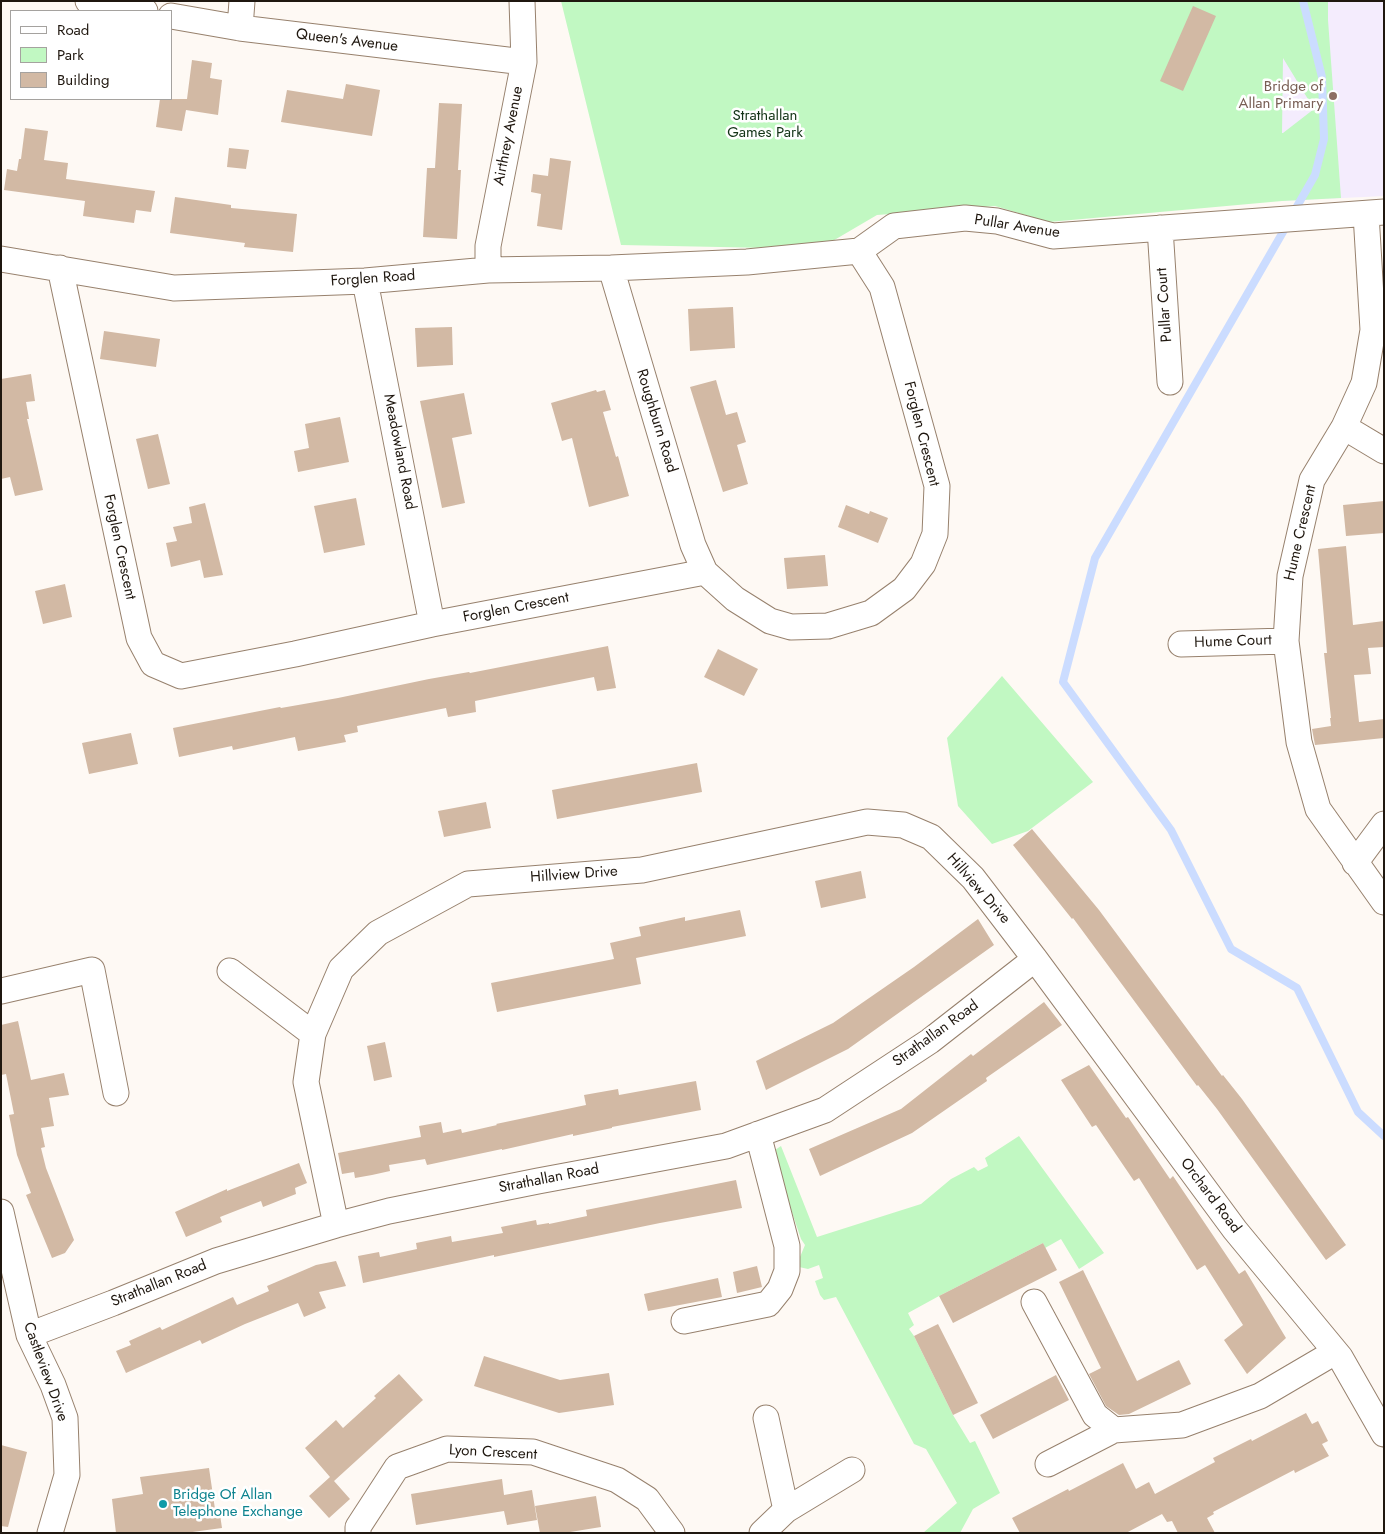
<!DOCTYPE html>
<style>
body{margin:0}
#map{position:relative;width:1385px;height:1534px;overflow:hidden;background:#fef9f4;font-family:Jost,sans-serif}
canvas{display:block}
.frame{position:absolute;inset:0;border:2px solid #1f170f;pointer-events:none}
.legend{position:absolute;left:10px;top:10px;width:162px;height:90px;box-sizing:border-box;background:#fff;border:1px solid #a5a29f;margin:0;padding:6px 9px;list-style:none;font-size:15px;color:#1f170f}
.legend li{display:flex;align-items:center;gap:10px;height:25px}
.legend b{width:25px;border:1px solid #a5a29f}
</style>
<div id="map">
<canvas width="1385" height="1534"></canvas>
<div class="frame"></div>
<ul class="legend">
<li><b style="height:6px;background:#fff"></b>Road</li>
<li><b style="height:14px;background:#c1f8c2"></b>Park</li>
<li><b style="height:14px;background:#d2b9a4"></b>Building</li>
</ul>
</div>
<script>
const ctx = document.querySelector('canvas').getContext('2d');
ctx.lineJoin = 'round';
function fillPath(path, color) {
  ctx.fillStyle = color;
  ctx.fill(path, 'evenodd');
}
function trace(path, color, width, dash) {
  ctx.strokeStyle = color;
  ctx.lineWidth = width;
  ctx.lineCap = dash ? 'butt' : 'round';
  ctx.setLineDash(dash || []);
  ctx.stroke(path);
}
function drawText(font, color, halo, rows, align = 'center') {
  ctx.font = font + ' Jost,sans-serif';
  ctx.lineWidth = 5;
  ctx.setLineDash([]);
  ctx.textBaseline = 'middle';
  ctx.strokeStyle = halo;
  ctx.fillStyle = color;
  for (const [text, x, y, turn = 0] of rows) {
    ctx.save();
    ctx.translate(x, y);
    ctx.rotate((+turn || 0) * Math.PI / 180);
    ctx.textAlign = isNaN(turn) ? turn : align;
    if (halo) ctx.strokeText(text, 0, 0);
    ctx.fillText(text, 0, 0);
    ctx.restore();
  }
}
const education = new Path2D(`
 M 1282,1 L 1384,1 L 1384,196 L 1282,201 Z`);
const green = new Path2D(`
 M 561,1 L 1328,1 L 1328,20 L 1341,198 L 1282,201 L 1049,222 L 995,206 L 877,215 L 819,249 L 621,245 ZM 1283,58 L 1314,109 L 1283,133 L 1282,133 Z
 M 1002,676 L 1093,782 L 1028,831 L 992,844 L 958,806 L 947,738 Z
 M 1019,1136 L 1104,1253 L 1079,1269 L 1061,1239 L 1045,1248 L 1043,1243 L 939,1296 L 908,1313 L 914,1325 L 909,1329 L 914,1336 L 953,1415 L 970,1443 L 975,1441 L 1000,1493 L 973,1509 L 960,1533 L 923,1533 L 957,1503 L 926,1449 L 914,1444 L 836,1297 L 824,1300 L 820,1295 L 815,1281 L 823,1278 L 819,1265 L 808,1269 L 799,1267 L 800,1257 L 805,1245 L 801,1239 L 774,1159 L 775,1150 L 781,1146 L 817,1237 L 921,1204 L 951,1179 L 974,1167 L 978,1171 L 988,1166 L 985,1158 Z`);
const stream = new Path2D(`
 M 1292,215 L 1315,175 L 1324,139 L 1322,77 L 1303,1
 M 1287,225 L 1095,558 L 1063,682 L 1171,830 L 1231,949 L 1297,988 L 1358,1112 L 1384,1136`);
const building = new Path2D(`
 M 1193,6 L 1216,16 L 1183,91 L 1160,81 Z
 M 192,60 L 212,63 L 210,78 L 222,80 L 218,115 L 186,110 L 182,131 L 156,127 L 160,99 L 187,99 Z
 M 346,84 L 380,90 L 372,136 L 281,122 L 287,90 L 343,99 Z
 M 439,103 L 462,104 L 458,170 L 461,170 L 457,239 L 423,237 L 427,168 L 435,168 Z
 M 25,128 L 48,131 L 44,160 L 68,163 L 66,179 L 155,191 L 151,212 L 136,210 L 134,223 L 83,216 L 85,201 L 4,190 L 7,169 L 17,171 L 19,159 L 21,159 Z
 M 229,148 L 249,150 L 246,169 L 227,167 Z
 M 550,158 L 571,161 L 562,230 L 537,226 L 541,194 L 531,192 L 533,174 L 548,176 Z
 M 175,197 L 231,205 L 231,208 L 297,214 L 293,252 L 244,247 L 245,243 L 170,233 Z
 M 733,307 L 735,348 L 690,351 L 688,309 Z
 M 452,327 L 453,365 L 417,367 L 415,328 Z
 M 104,331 L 160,339 L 156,367 L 100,359 Z
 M 31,374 L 35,401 L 26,402 L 29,419 L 27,419 L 43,490 L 15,496 L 10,477 L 1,479 L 1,379 Z
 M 716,380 L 726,415 L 737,412 L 746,442 L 737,445 L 748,484 L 723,492 L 690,387 Z
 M 596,390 L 597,392 L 605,390 L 611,410 L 603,412 L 616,457 L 618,456 L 629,496 L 589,507 L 572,438 L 562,441 L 551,403 Z
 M 464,393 L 472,434 L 452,438 L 465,503 L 442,508 L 420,401 Z
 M 340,417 L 349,462 L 298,472 L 294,451 L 309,448 L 305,424 Z
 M 158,434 L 170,484 L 148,489 L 136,439 Z
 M 356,498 L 365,545 L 324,553 L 314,506 Z
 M 1384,501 L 1384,533 L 1346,536 L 1343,505 Z
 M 205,503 L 223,575 L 204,578 L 200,560 L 171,567 L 166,543 L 177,541 L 173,527 L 192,523 L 189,507 Z
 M 846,505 L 869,514 L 870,511 L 888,518 L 878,543 L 838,527 Z
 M 1346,546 L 1353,625 L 1384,621 L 1384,647 L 1368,648 L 1371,674 L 1354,675 L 1359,722 L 1384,719 L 1384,738 L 1315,745 L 1312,729 L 1331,726 L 1330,718 L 1331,718 L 1324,653 L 1327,653 L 1318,549 Z
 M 825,555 L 828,586 L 787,589 L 784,558 Z
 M 65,584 L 72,617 L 43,624 L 35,591 Z
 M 608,646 L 616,688 L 597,691 L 594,677 L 475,701 L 476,712 L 448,717 L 446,708 L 357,726 L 358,732 L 344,735 L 346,742 L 298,751 L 295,737 L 233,750 L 232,746 L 179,757 L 173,728 L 280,707 L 281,708 L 338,698 L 429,679 L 469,672 L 470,673 Z
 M 718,649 L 758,669 L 744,696 L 704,677 Z
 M 131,733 L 138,764 L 89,774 L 82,743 Z
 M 697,763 L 702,792 L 557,819 L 552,790 Z
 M 486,802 L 491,828 L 444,837 L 438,811 Z
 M 1032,829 L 1099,910 L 1222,1076 L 1223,1075 L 1242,1099 L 1346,1245 L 1326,1260 L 1217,1109 L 1198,1085 L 1197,1086 L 1073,918 L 1072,919 L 1013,845 Z
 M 861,871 L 866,898 L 821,908 L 815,881 Z
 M 740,910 L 746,936 L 636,958 L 641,984 L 497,1012 L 491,983 L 614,959 L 610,943 L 641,936 L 639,927 L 685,917 L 685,921 Z
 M 978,919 L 994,945 L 848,1049 L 766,1090 L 756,1061 L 833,1023 L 914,967 Z
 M 1044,1002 L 1062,1025 L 986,1078 L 987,1081 L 912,1133 L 820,1176 L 809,1149 L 901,1109 L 971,1054 L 973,1056 Z
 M 18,1021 L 31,1080 L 64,1073 L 69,1095 L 49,1098 L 54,1126 L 41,1128 L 45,1147 L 41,1148 L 46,1168 L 74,1240 L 65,1253 L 52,1258 L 26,1195 L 31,1193 L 17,1155 L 9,1115 L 14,1114 L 6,1074 L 1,1075 L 1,1025 Z
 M 385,1042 L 392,1077 L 374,1081 L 367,1046 Z
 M 1089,1065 L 1126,1118 L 1128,1117 L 1170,1179 L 1173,1176 L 1239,1274 L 1245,1270 L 1286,1338 L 1247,1374 L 1224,1340 L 1243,1325 L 1205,1265 L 1197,1270 L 1139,1178 L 1134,1181 L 1096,1125 L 1092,1127 L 1061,1080 Z
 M 696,1081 L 701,1110 L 612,1127 L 612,1128 L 573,1136 L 573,1134 L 502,1150 L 502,1149 L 427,1165 L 425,1159 L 389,1165 L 390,1171 L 372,1175 L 355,1178 L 354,1172 L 342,1174 L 338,1153 L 421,1137 L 419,1126 L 441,1122 L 443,1133 L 461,1129 L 462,1133 L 497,1125 L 496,1124 L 586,1105 L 584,1095 L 618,1089 L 619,1095 Z
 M 299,1163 L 307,1183 L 295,1188 L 296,1194 L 263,1207 L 261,1201 L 220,1217 L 222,1222 L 186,1237 L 175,1212 L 227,1189 L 227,1191 Z
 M 736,1180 L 742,1208 L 660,1223 L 494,1257 L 494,1255 L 363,1283 L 358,1256 L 379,1252 L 380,1257 L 417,1249 L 416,1243 L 451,1236 L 452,1242 L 503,1233 L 501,1227 L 536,1220 L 537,1225 L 549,1223 L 549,1224 L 587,1216 L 586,1210 Z
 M 1043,1243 L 1057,1270 L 953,1323 L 939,1296 Z
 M 336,1261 L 346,1286 L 319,1292 L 326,1308 L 304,1317 L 298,1303 L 245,1324 L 202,1344 L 200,1340 L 126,1373 L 116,1351 L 131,1345 L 129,1341 L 160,1327 L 162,1330 L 233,1297 L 237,1305 L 269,1291 L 267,1286 L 316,1265 Z
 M 757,1266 L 762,1287 L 737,1293 L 733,1272 Z
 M 1083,1270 L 1137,1381 L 1179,1360 L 1191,1384 L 1129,1414 L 1119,1415 L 1106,1406 L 1089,1374 L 1101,1368 L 1059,1282 Z
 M 718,1278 L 722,1297 L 648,1311 L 644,1294 Z
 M 938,1324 L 978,1403 L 953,1415 L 914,1336 Z
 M 484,1356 L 560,1380 L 609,1373 L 614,1405 L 559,1413 L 474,1386 Z
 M 399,1374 L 423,1400 L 334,1481 L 350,1499 L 329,1518 L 309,1496 L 330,1477 L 305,1448 L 336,1420 L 343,1428 L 376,1398 L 374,1396 Z
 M 1056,1375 L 1069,1400 L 993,1439 L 980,1415 Z
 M 1306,1413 L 1312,1424 L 1318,1421 L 1328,1441 L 1322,1444 L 1329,1456 L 1295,1473 L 1294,1470 L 1213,1512 L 1214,1514 L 1207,1518 L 1215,1533 L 1178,1533 L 1172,1521 L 1167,1522 L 1162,1514 L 1126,1533 L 1020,1533 L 1012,1518 L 1068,1489 L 1069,1491 L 1123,1463 L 1136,1489 L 1149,1482 L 1155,1494 L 1215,1462 L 1213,1458 L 1251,1439 L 1252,1441 Z
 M 1,1445 L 27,1452 L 8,1527 L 1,1526 Z
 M 209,1468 L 215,1509 L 219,1508 L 222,1528 L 185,1533 L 116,1533 L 112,1499 L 143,1494 L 140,1477 Z
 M 502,1479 L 504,1495 L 532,1490 L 537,1520 L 507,1525 L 504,1511 L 416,1525 L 411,1494 Z
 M 596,1496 L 601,1527 L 564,1533 L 540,1533 L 535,1506 Z`);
const minor = new Path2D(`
 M 88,1 L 145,11
 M 171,16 L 240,28 L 524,62
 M 240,28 L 242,1
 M 1366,214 L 1373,330 L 1364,383 L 1344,427 L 1312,480 L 1290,576 L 1286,641 L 1299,742 L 1318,809 L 1384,902
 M 1160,228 L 1170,382
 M 1,259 L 174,288 L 365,281 L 488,270 L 611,268 L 747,262 L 859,251 L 894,226 L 965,218 L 997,221 L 1053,236 L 1384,212
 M 60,268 L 139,638 L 153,664 L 181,676 L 295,654 L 432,624 L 705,572 L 735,599 L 770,621 L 791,627 L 828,626 L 871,613 L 904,589 L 923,564 L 935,534 L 937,486 L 882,287 L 859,251
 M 611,268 L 693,545 L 705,572
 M 488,270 L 488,246 L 524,62 L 522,1
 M 365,281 L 432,624
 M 1344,427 L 1384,451
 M 1181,644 L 1286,641
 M 1355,863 L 1384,824
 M 230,971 L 313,1034
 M 1,991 L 92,970 L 116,1093
 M 1,1212 L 29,1335 L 53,1385 L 65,1418 L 67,1475 L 50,1533
 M 336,1225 L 306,1082 L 313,1034 L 341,969 L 378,933 L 468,884 L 642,870 L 867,822 L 903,825 L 931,837 L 973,878 L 1035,959 L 1235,1230 L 1340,1357 L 1384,1434
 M 1034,1302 L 1095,1415 L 1114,1430 L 1182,1425 L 1260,1396 L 1335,1352
 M 684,1321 L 768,1304 L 780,1289 L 787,1271 L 787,1246 L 758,1134
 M 29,1335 L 113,1303 L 216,1261 L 336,1225 L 389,1211 L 538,1181 L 726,1146 L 825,1110 L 930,1041 L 1035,959
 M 1048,1464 L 1114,1430
 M 786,1510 L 852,1470
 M 358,1533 L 358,1527 L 397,1467 L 447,1449 L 533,1452 L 617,1480 L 647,1499 L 672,1533
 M 762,1533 L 786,1510 L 766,1418`);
const markers = [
 [1333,96,5,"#8d6e63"],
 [163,1504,5,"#0f9aa8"]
];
const streetNames = [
 ["Queen's Avenue",347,41,7],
 ["Airthrey Avenue",509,136,-79],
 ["Pullar Avenue",1017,227,9],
 ["Forglen Road",373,279,-4],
 ["Pullar Court",1165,305,-94],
 ["Roughburn Road",656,421,73],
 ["Forglen Crescent",921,434,76],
 ["Meadowland Road",399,452,79],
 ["Hume Crescent",1301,533,-77],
 ["Forglen Crescent",119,547,78],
 ["Forglen Crescent",516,608,-11],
 ["Hume Court",1233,642,-2],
 ["Hillview Drive",574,875,-4],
 ["Hillview Drive",978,889,49],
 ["Strathallan Road",936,1034,-36],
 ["Strathallan Road",549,1179,-11],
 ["Orchard Road",1210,1196,53],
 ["Strathallan Road",159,1284,-22],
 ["Castleview Drive",45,1372,70],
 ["Lyon Crescent",493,1453,3]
];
const educationNames = [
 ["Bridge of",1323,87],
 ["Allan Primary",1323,104]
];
const parkNames = [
 ["Strathallan",765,116],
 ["Games Park",765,133]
];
const cultureNames = [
 ["Bridge Of Allan",173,1495],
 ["Telephone Exchange",173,1512]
];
fillPath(education, '#f4ecfd');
fillPath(green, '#c1f8c2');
trace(stream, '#cbdcff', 8);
fillPath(building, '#d2b9a4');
trace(minor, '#97816d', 27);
trace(minor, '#fff', 25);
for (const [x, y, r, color] of markers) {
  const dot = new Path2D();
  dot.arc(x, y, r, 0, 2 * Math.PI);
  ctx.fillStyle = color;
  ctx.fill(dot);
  trace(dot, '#fff', 2);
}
drawText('15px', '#1f170f', '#fff', streetNames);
drawText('15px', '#785e54', '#fff', educationNames, 'right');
drawText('15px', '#133316', '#fff', parkNames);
drawText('15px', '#0d838f', '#fff', cultureNames, 'left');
</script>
